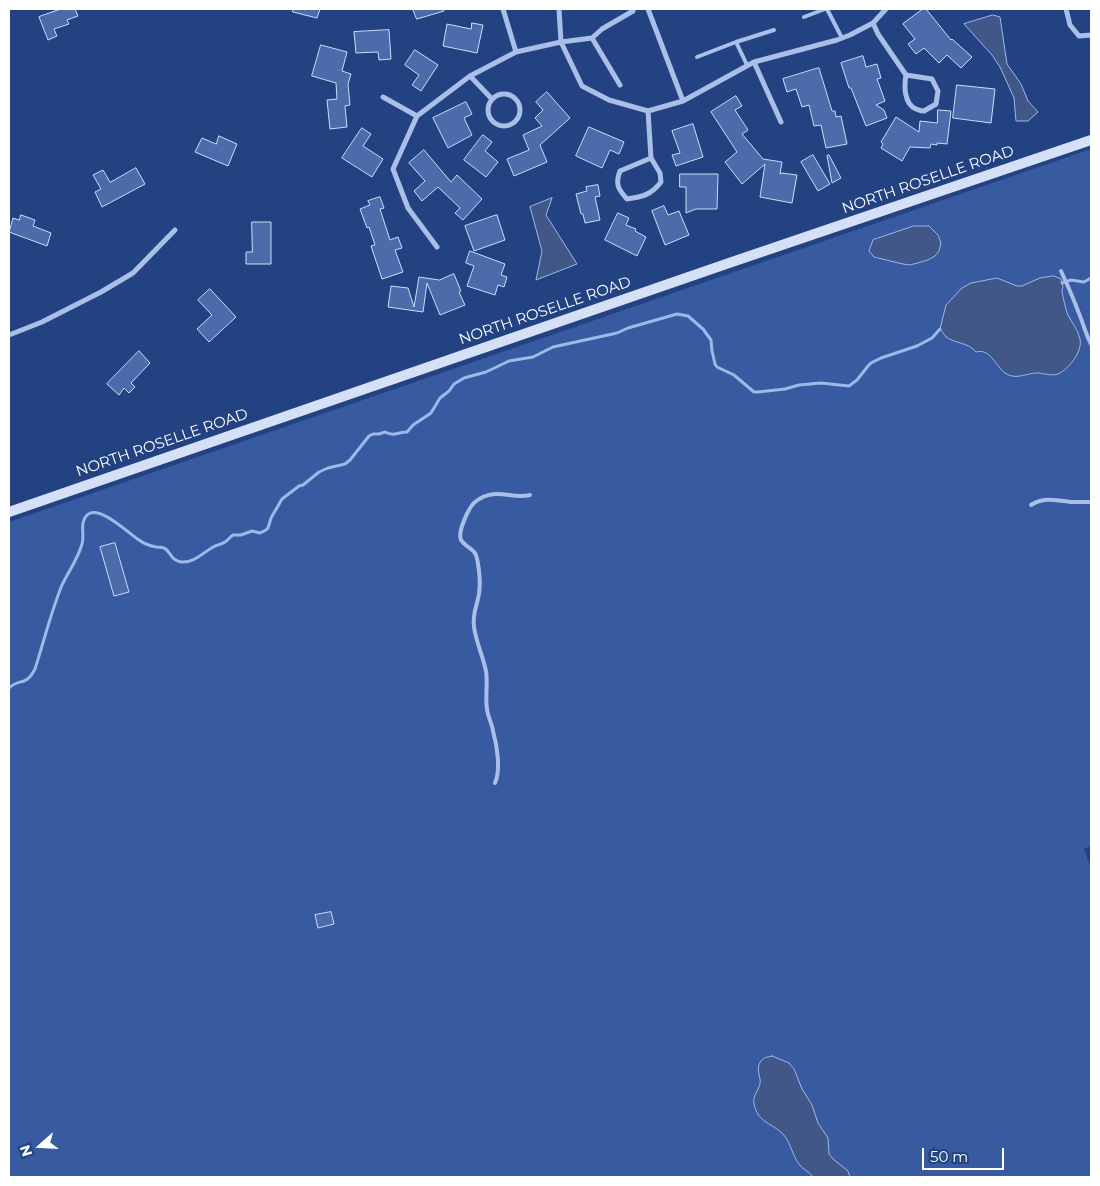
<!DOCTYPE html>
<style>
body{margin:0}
#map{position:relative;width:1100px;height:1186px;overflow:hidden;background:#234282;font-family:Montserrat,sans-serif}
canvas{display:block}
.frame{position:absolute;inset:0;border:10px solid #fff;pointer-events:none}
.north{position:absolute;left:15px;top:1121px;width:50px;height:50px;-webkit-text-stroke:4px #234282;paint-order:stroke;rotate:251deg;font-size:14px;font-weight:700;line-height:20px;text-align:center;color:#fff}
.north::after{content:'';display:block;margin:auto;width:18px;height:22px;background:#fff;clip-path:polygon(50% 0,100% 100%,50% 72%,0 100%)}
.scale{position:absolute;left:922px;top:1148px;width:82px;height:22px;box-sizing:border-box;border:2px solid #fff;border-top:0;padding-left:6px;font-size:15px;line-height:18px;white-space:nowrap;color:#fff;-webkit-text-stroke:4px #234282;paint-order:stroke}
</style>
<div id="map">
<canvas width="1100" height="1186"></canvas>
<div class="frame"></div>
<div class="north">N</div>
<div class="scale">50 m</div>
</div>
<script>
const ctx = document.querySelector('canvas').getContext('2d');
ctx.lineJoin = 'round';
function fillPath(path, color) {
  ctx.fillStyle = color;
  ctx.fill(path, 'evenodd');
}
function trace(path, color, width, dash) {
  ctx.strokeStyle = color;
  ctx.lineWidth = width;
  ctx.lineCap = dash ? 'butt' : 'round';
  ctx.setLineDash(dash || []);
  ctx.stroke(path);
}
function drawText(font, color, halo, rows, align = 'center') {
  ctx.font = font + ' Montserrat,sans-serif';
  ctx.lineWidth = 5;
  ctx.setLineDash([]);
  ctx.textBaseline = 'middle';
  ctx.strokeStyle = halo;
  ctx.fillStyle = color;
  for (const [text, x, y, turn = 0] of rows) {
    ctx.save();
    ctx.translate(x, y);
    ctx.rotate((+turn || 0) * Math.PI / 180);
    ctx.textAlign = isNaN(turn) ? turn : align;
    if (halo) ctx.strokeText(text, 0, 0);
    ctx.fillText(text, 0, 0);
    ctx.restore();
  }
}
const green = new Path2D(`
 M 1091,149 L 1091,846 L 1084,849 L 1091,869 L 1091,1177 L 9,1177 L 9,522 Z`);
const water = new Path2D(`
 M 993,15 L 1000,17 L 1007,64 L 1021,84 L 1028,101 L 1038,112 L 1028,121 L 1016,121 L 1014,98 L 1000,67 L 992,55 L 964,24 Z
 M 552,198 L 546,215 L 577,264 L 536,280 L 542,251 L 530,207 Z
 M 914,226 L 929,226 L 938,235 L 941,243 L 939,251 L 935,256 L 928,260 L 910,265 L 903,264 L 874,257 L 869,251 L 873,240 Z
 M 1054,276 L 1061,279 L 1063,287 L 1062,290 L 1062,292 C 1064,300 1065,308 1068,315 C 1072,323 1078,330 1080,339 C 1083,351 1069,369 1058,374 C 1052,376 1046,374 1039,373 C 1028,372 1017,381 1005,373 C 995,366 991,348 976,352 C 969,342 954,344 945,336 C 945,335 940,329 940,329 L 946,305 L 962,288 L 971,283 L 997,278 L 1017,286 L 1022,286 L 1040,278 Z
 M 772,1056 L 789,1063 L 794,1069 L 802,1089 L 812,1105 L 818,1123 L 828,1138 L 829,1154 L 833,1159 L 848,1171 L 850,1177 L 813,1177 C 809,1171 803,1170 799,1164 C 792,1155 791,1143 783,1134 C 772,1123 758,1123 754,1104 C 752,1094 762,1088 760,1079 C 757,1067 757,1058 772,1056 Z`);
const stream = new Path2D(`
 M 1062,283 L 1071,280 L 1084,282 L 1091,278
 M 9,688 C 14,683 17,683 24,681 C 29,679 33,673 35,669 C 44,641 51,612 62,585 C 68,572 78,559 82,544 C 85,535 79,523 87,515 C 99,504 128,533 139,540 C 143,543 151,546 156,547 C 158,547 162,547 164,548 C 171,551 170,560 181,562 C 195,563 203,552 215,546 C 218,545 222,544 225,542 C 228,540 230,537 233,535 L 241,535 L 252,531 L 260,533 L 266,530 L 268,528 L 271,518 L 282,499 L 299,486 L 303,485 L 319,472 L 328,468 L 345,464 L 350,460 L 369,436 L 373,434 L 379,434 L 385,432 C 395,437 397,432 407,432 L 413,425 L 431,413 L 440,398 L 449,391 L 454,384 L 464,378 L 486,372 L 509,361 L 533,357 L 553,347 L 617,333 L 628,328 L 677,314 L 688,316 L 703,329 L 711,340 L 712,351 L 715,364 L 717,367 L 734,375 L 754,392 L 758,392 L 785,389 L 799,385 L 821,383 L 849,386 L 857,380 L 868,366 L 871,363 L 881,358 L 917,346 L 932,338 L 940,329`);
const building = new Path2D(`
 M 61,9 L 75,9 L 78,16 L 67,20 L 69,24 L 54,29 L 57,36 L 48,40 L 39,17 Z
 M 293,9 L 320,9 L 317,18 L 293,12 Z
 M 413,9 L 443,9 L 444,11 L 417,19 Z
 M 923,9 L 926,9 L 951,40 L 952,39 L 972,57 L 961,68 L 947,55 L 939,63 L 924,48 L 916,54 L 908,44 L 915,39 L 903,24 Z
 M 472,23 L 483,25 L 477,53 L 443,46 L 447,24 L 471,29 Z
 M 389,30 L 391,59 L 379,60 L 378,52 L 356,53 L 354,32 Z
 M 321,45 L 347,52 L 342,71 L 351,74 L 348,84 L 350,105 L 345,106 L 347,127 L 330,129 L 327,100 L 337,99 L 336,83 L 312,76 Z
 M 415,50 L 438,65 L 421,91 L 412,85 L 419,75 L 405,65 Z
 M 863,56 L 866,67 L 877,64 L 881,78 L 877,79 L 885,101 L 876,105 L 884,110 L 887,118 L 866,126 L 851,88 L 849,88 L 841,63 Z
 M 819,68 L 832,111 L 835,111 L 836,117 L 841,116 L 847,144 L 826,148 L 821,125 L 814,126 L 809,105 L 802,107 L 796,89 L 787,92 L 783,79 Z
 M 957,85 L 995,89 L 991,123 L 953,118 Z
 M 547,92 L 570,118 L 540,145 L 547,162 L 514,176 L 507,159 L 529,150 L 523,135 L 542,126 L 535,118 L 543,110 L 536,102 Z
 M 736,96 L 742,106 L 735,110 L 748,130 L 742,134 L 763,159 L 782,162 L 780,174 L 782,173 L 797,175 L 792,203 L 760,197 L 765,164 L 742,184 L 725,162 L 737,152 L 711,112 Z
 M 466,102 L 472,114 L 464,118 L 472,135 L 448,148 L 433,118 Z
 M 938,110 L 951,111 L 947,144 L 937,143 L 937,145 L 931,144 L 930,148 L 910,147 L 902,161 L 881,148 L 883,144 L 881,142 L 896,117 L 919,132 L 920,121 L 937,123 Z
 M 693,124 L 703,157 L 676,166 L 672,155 L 680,153 L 672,131 Z
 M 589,127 L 624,142 L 619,154 L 610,150 L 602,168 L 576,156 Z
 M 362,128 L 371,134 L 363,146 L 383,159 L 372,177 L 342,158 Z
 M 483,135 L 492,142 L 485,151 L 498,162 L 486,177 L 464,160 Z
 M 219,136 L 237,144 L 228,166 L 195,152 L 202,138 L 216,144 Z
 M 424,150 L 451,182 L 457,175 L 482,199 L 463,220 L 455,213 L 460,208 L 438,187 L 422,201 L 414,191 L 425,181 L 409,163 Z
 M 813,155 L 830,184 L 818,191 L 801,162 Z
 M 829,155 L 841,178 L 832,183 L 827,156 Z
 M 136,168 L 145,184 L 102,207 L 95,192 L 101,189 L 93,175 L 103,170 L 110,182 Z
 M 680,174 L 718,174 L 717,209 L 696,209 L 686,213 L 686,187 L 680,187 Z
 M 598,185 L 600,196 L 595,197 L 600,220 L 585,223 L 583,214 L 581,214 L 576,194 L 587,191 L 586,187 Z
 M 380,197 L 384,208 L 380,209 L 390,240 L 398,237 L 402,248 L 395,250 L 403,272 L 382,279 L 371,246 L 375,245 L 369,227 L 367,228 L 360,209 L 370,205 L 368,201 Z
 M 664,206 L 668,215 L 679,211 L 689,235 L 665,245 L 652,211 Z
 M 618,213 L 629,218 L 626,225 L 636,229 L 635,231 L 646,237 L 637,256 L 605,240 Z
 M 21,215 L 35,220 L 33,226 L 51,233 L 47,246 L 9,232 L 13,218 L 19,220 Z
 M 497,215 L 505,240 L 474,251 L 465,226 Z
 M 252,222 L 271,222 L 271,264 L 246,264 L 246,252 L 252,252 Z
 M 470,251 L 505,264 L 501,275 L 507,277 L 504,287 L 498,285 L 495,295 L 467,286 L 474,266 L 466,263 Z
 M 454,274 L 461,291 L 459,292 L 465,305 L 440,315 L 427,283 L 423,312 L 388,307 L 391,286 L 408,288 L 414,307 L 419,277 L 439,280 Z
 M 210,289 L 236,317 L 209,342 L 197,329 L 212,315 L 198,300 Z
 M 139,351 L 150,363 L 131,383 L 135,387 L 129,393 L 124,388 L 119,395 L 107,384 Z
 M 115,543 L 129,592 L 114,596 L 100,547 Z
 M 331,912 L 334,924 L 318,928 L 315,915 Z`);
const service = new Path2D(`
 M 827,9 L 842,38
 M 804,17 L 825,9
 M 736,42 L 774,30
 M 697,57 L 736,42 L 747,65
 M 1061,271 C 1067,284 1073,297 1078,311 C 1083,322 1085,333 1091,344
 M 1031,505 C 1043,497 1056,500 1071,502 C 1077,502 1084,502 1091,502
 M 495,783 C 501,770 497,745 493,731 C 492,724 488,717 487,709 C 485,697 488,684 486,671 C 483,656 476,642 474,627 C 472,614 477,606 479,594 C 480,587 480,579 479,571 C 478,566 478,558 475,553 C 471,548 464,545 461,540 C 457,532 469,507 475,502 C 496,486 511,500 530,495`);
const minor = new Path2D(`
 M 503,9 L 516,52
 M 559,9 L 561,42 L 582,86 L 609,100 L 648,111 L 683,101 L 754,62 L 837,40 L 850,35 L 873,23 L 886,9
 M 648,9 L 683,101
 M 1066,9 L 1070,25 L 1079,36 L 1091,35
 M 873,23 L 878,34 L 906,75 C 904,86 904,104 916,109 C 919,110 921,111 924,111 L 936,104 L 938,91 L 932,79 L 906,75
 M 592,38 L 602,29 L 633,11
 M 754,62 L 781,122
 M 470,76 L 492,99
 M488 110a16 16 0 1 1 32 0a16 16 0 1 1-32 0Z
 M 383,97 L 417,116
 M 648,111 L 651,158 L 660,173 L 661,182 C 651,195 642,197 627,199 C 618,189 615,184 620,171 L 651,158
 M 437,247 L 408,208 L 393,169 L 417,116 L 470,76 L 516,52 L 561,42 L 592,38 L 620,85
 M 9,335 L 42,322 L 101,292 L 133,273 L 175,230`);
const secondary = new Path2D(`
 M 9,512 L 729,263 L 1091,140`);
const streetNames = [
 ["NORTH ROSELLE ROAD",928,180,-19],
 ["NORTH ROSELLE ROAD",545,311,-19],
 ["NORTH ROSELLE ROAD",162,443,-19]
];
fillPath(green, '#375aa0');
fillPath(water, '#415787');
trace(water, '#9eb8e9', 1);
trace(stream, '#9eb8e9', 3);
fillPath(building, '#4b6bab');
trace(building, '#cedcf6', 1);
trace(service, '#aabfe8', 4);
trace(minor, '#aabfe8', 5);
trace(secondary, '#d5dff6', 10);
drawText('15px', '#fff', '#234282', streetNames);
</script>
